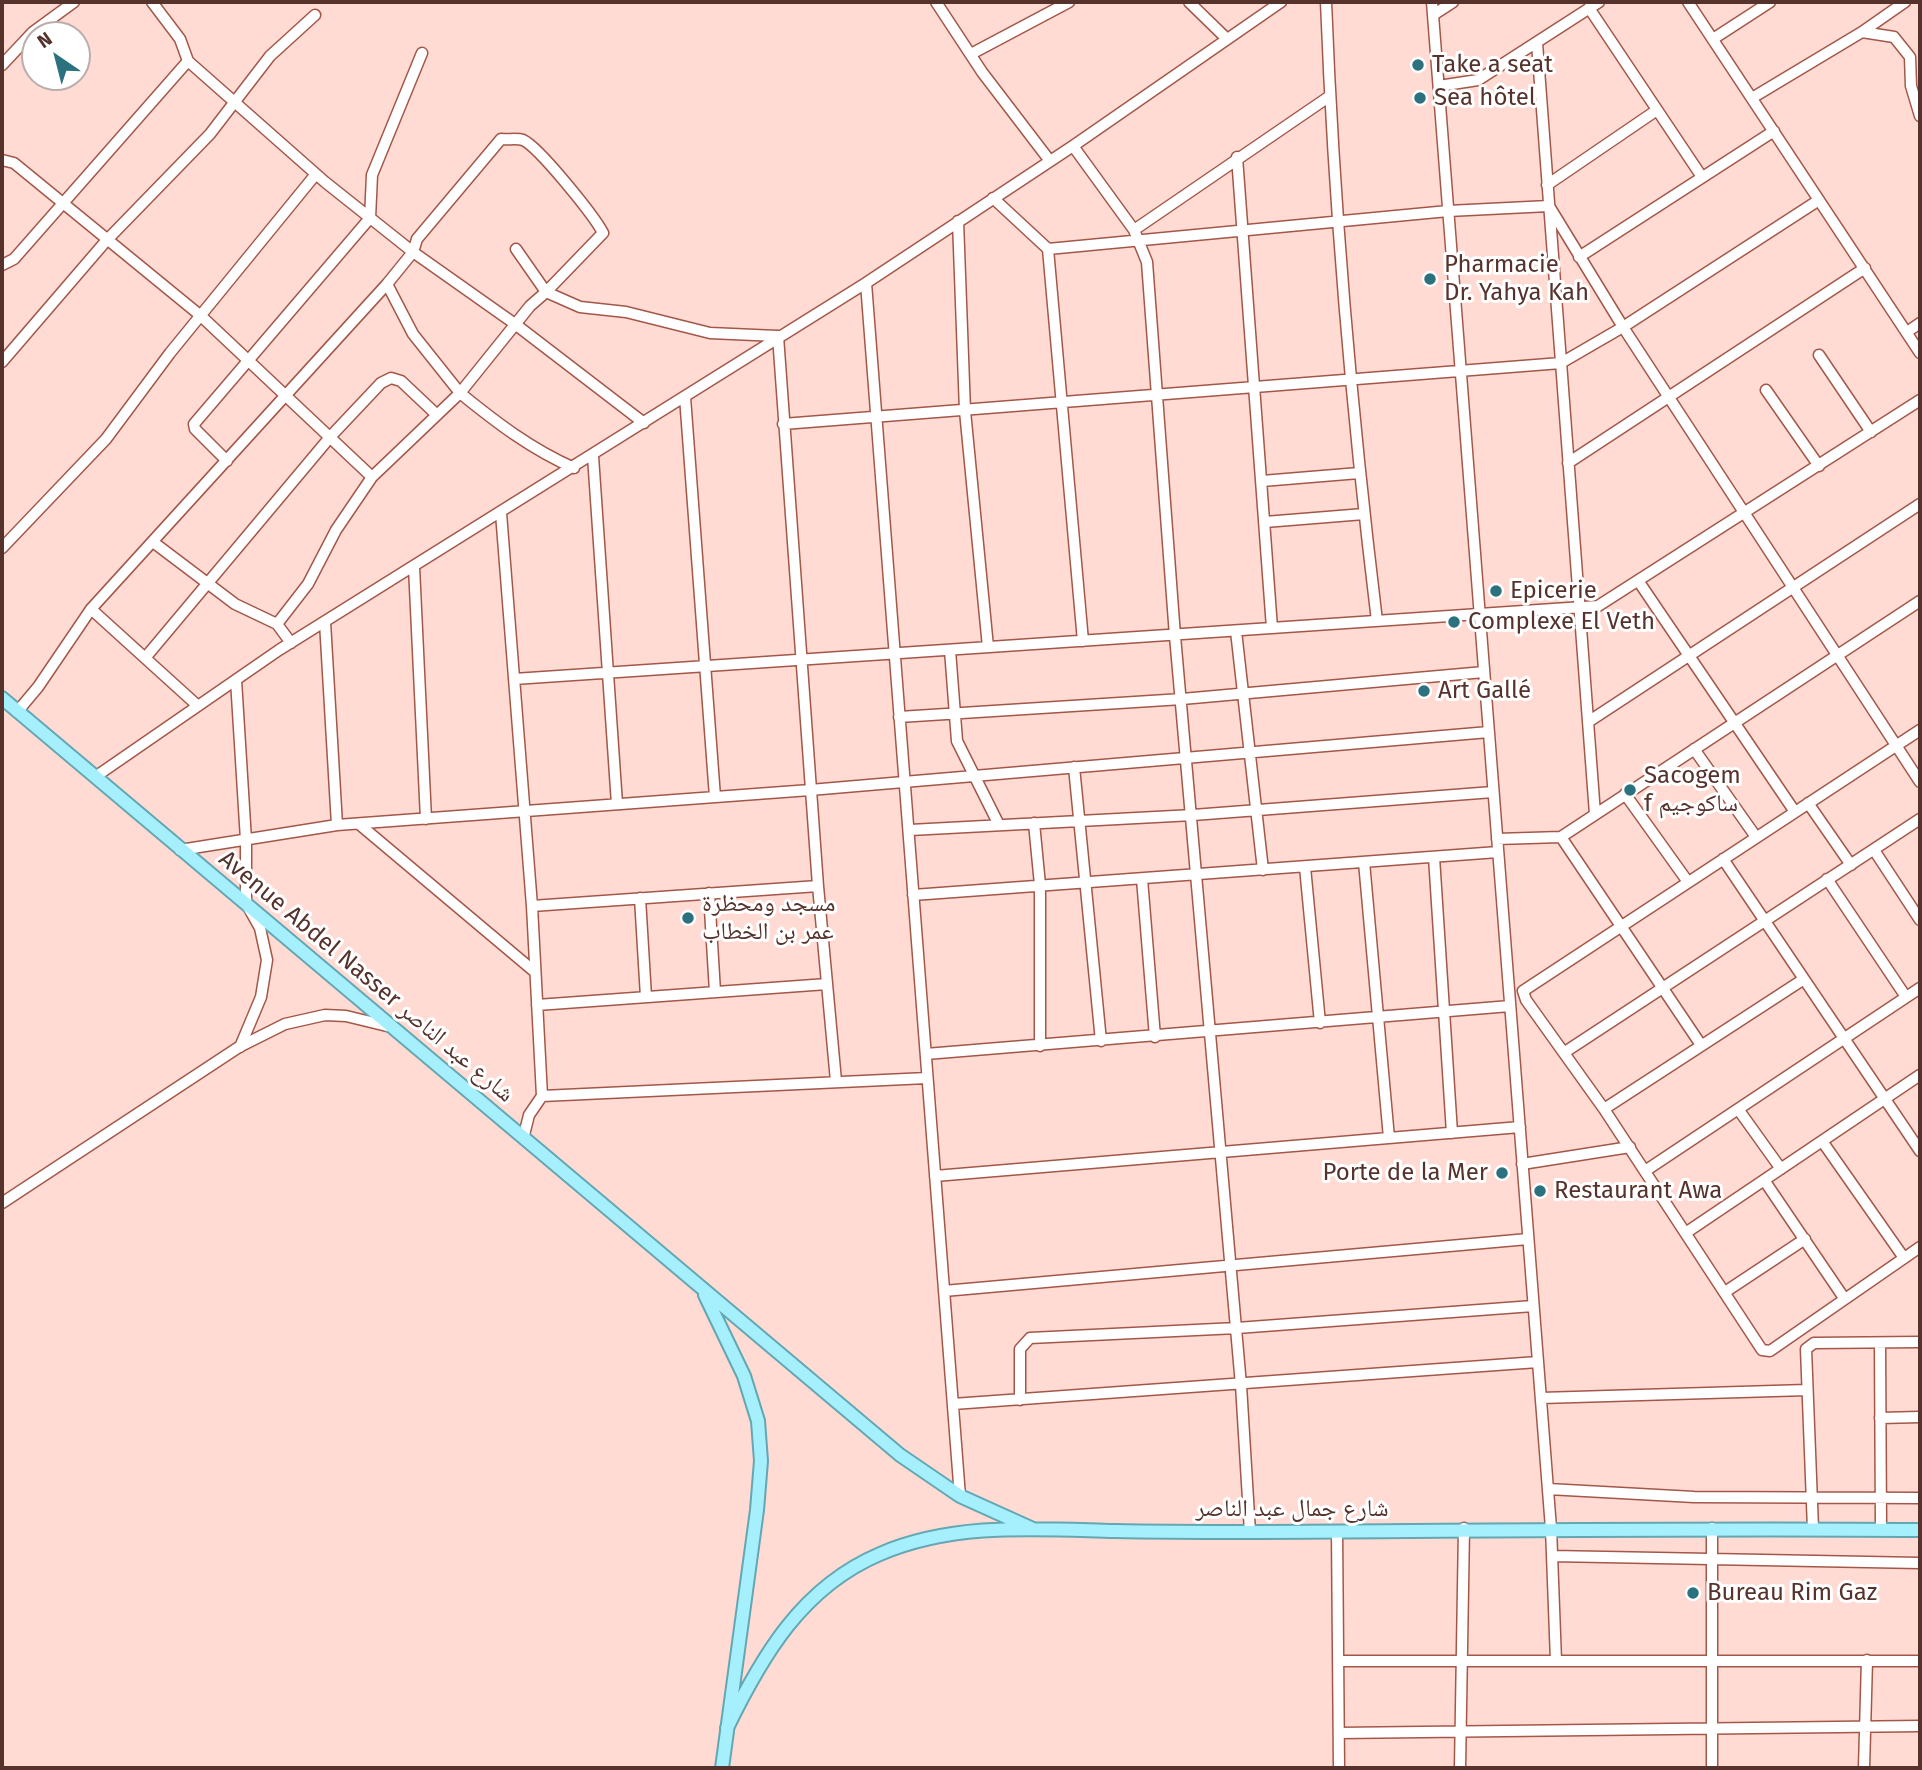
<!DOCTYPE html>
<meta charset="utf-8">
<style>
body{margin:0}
#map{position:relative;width:1922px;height:1770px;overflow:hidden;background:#ffdbd4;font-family:"Fira Sans",sans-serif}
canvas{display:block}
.frame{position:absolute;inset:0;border:4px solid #55322c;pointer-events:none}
.north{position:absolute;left:21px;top:21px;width:70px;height:70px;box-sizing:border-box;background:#fff;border:2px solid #bbadab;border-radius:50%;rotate:325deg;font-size:19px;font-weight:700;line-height:28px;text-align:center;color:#55322c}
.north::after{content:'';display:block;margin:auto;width:24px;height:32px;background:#2b727e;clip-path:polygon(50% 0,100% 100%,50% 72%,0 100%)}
</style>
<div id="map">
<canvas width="1922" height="1770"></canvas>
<div class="frame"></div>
<div class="north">N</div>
</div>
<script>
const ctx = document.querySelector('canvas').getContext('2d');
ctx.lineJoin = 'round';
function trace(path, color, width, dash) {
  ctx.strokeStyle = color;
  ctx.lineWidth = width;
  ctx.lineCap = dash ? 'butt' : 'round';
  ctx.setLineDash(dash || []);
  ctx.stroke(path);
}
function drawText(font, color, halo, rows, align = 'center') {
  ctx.font = font + ' "Fira Sans","Noto Naskh Arabic",sans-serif';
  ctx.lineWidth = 6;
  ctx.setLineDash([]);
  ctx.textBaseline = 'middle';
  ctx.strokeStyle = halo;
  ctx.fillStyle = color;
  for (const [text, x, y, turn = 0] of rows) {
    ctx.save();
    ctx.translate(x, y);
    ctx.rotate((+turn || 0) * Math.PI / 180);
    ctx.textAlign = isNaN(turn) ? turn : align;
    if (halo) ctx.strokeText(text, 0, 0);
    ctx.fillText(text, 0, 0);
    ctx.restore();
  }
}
const minor = new Path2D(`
 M 152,2 L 180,39 L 188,61 L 325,182 L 413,252 L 515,324 L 644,423
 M 936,2 L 982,72 L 1050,161
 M 1189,2 L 1227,39
 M 1326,2 C 1334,209 1352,416 1377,621
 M 1432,2 L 1551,1528 L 1556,1661
 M 1688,2 L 1920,353
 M 1589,8 L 1702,177
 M 1433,15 L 1453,2
 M 1862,32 L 1894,37 L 1910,57 L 1911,86 L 1920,116
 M 1713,39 L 1770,2
 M 1537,43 L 1595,814
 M 971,54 L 1069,2
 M 2,65 L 33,32 L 74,2
 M 1439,86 L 1478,80 L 1599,2
 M 1752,98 L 1862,32 L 1905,2
 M 1073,146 L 1134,230 L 1147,262 L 1175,636 L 1241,1385 L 1250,1532
 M 1237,157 L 1272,628
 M 2,160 L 14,163 L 201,316 L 372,477 L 460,393 C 497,423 531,449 574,468
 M 1547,185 L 1657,110
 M 993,198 L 1048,249 L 1083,641
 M 958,221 L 965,411 L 988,647
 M 1134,230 L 1330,96
 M 1048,249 L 1448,211 L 1549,206 L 1623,327 L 1920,782
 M 1579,257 L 1774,131
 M 2,265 L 14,259 L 188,61
 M 866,283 L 960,1496
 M 387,284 L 413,334 L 460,393 L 530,306 L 546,292 L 580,307 L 626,312 L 710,333 L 777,336
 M 1907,332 L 1920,323
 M 778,336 L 818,886 L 836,1081
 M 1819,355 L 1871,432
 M 2,362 L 106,241 L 210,134 L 270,56 L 315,15
 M 1766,390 L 1819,466
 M 685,397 L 715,797
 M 783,424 L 1561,363 L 1623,327 L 1819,200
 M 593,456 L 617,804
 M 227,461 L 195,429 L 194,424 L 370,218 L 372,175 L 422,53
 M 1568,463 L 1865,268
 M 1262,481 L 1359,473
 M 501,513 L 532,906 L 542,1096 L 529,1115 L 524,1135
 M 1265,522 L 1364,514
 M 153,542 L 235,604 L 277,624
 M 2,548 L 106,439 L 170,353 L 316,174
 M 414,567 L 426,819
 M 1639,582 L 1795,812
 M 91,609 L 198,706
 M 325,622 L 337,825
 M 1236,631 L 1263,870
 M 291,643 L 277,624 L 308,584 L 336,530 L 372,477
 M 950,650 L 957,741 L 999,825
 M 145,658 L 331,436 L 381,383 L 391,378 L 401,381 L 437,415
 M 514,679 L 1598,606 L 1920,400
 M 236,680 L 246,840 L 246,903 L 260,928 L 267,960 L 261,997 L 240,1047
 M 17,712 L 38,687 L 91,609 L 387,284 L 413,252 L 417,239 L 501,139 C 507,140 517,138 523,140 C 539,147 595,217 603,233 L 546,292 L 516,249
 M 899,717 L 1182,699 L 1484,672
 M 1588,722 L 1920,504
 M 1920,730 L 1523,991 L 1526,1000 L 1604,1109 L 1762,1350 L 1770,1351 L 1920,1247
 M 1694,749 L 1756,837
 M 1074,767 L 1101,1041
 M 95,777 L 279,650 L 866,283 L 1073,146 L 1281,2
 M 1625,794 L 1688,882
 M 1808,803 L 1851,865
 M 1034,823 L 1040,885 L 1040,1046
 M 359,824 L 535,972
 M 910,830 L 1193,815 L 1493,792
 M 1561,837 L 1701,1045
 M 1497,839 L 1561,837 L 1920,601
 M 180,850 L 337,825 L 810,790 L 1489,732
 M 1874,850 L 1920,920
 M 1434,857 L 1452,1133
 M 1723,859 L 1920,1151
 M 1364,862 L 1389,1138
 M 1305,867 L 1320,1023
 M 1142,879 L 1155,1037
 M 1827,879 L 1906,997
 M 709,893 L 715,992
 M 913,895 L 1498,852
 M 640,898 L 646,997
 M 532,906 L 818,886
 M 537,1005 L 827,984
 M 1565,1052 L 1920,819
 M 926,1054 L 1510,1006
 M 542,1096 L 927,1078
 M 1604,1109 L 1804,979
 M 1738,1109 L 1781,1169
 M 1822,1141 L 1904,1258
 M 1522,1164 L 1630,1147
 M 1645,1171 L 1920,988
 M 935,1176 L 1520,1127
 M 1764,1180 L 1844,1298
 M 2,1203 L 239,1047 L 285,1024 L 325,1015 L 346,1016 L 387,1026
 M 1687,1232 L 1920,1075
 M 944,1291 L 1528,1239
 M 1725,1292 L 1805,1239
 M 1880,1343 L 1881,1529
 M 1541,1398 L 1807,1390
 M 1020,1400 L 1020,1349 L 1030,1338 L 1237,1328 L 1533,1306
 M 953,1404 L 1538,1362
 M 1880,1418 L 1920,1417
 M 1548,1489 L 1694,1497 L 1920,1498
 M 1712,1528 L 1712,1768
 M 1813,1529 L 1806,1349 L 1814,1343 L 1920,1342
 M 1337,1531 L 1339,1768
 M 1552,1556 L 1920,1563
 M 1338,1661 L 1920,1661
 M 1339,1733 L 1920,1726
 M 1460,1768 L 1464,1528
 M 1864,1768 L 1867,1660`);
const major = new Path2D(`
 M 2,698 L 900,1455 L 960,1496 L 1033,1529
 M 705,1295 L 744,1376 L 758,1421 L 761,1461 L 757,1510 L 722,1768
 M 727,1728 C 762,1656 802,1587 880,1554 C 954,1522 1037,1529 1115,1531 C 1160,1532 1205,1532 1250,1532 C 1474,1531 1697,1528 1920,1530`);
const markers = [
 [1418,65,7,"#2b727e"],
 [1420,98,7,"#2b727e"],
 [1430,279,7,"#2b727e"],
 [1496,591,7,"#2b727e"],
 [1454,622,7,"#2b727e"],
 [1424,691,7,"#2b727e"],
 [1630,790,7,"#2b727e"],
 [688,918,7,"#2b727e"],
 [1502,1173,7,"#2b727e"],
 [1540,1191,7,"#2b727e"],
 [1693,1593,7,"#2b727e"]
];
const poiNames = [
 ["Take a seat",1432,65],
 ["Sea hôtel",1434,98],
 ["Pharmacie",1444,265],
 ["Dr. Yahya Kah",1444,293],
 ["Epicerie",1510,591],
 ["Complexe El Veth",1468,622],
 ["Art Gallé",1438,691],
 ["Sacogem",1644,776],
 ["f ساكوجيم",1644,804],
 ["مسجد ومحظرة",702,904],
 ["عمر بن الخطاب",702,932],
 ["Porte de la Mer",1488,1173,"right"],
 ["Restaurant Awa",1554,1191],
 ["Bureau Rim Gaz",1707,1593]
];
const streetNames = [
 ["Avenue Abdel Nasser شارع عبد الناصر",366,977,40],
 ["شارع جمال عبد الناصر",1292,1509]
];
trace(minor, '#a35749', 13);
trace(major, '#63a7b3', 16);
trace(minor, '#fff', 10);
trace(major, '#a6f0fd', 12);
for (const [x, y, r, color] of markers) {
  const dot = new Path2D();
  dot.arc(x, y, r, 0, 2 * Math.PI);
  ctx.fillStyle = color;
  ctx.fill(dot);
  trace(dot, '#fff', 2.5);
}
drawText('24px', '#55322c', '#fff', poiNames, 'left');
drawText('24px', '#55322c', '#fff', streetNames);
</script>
